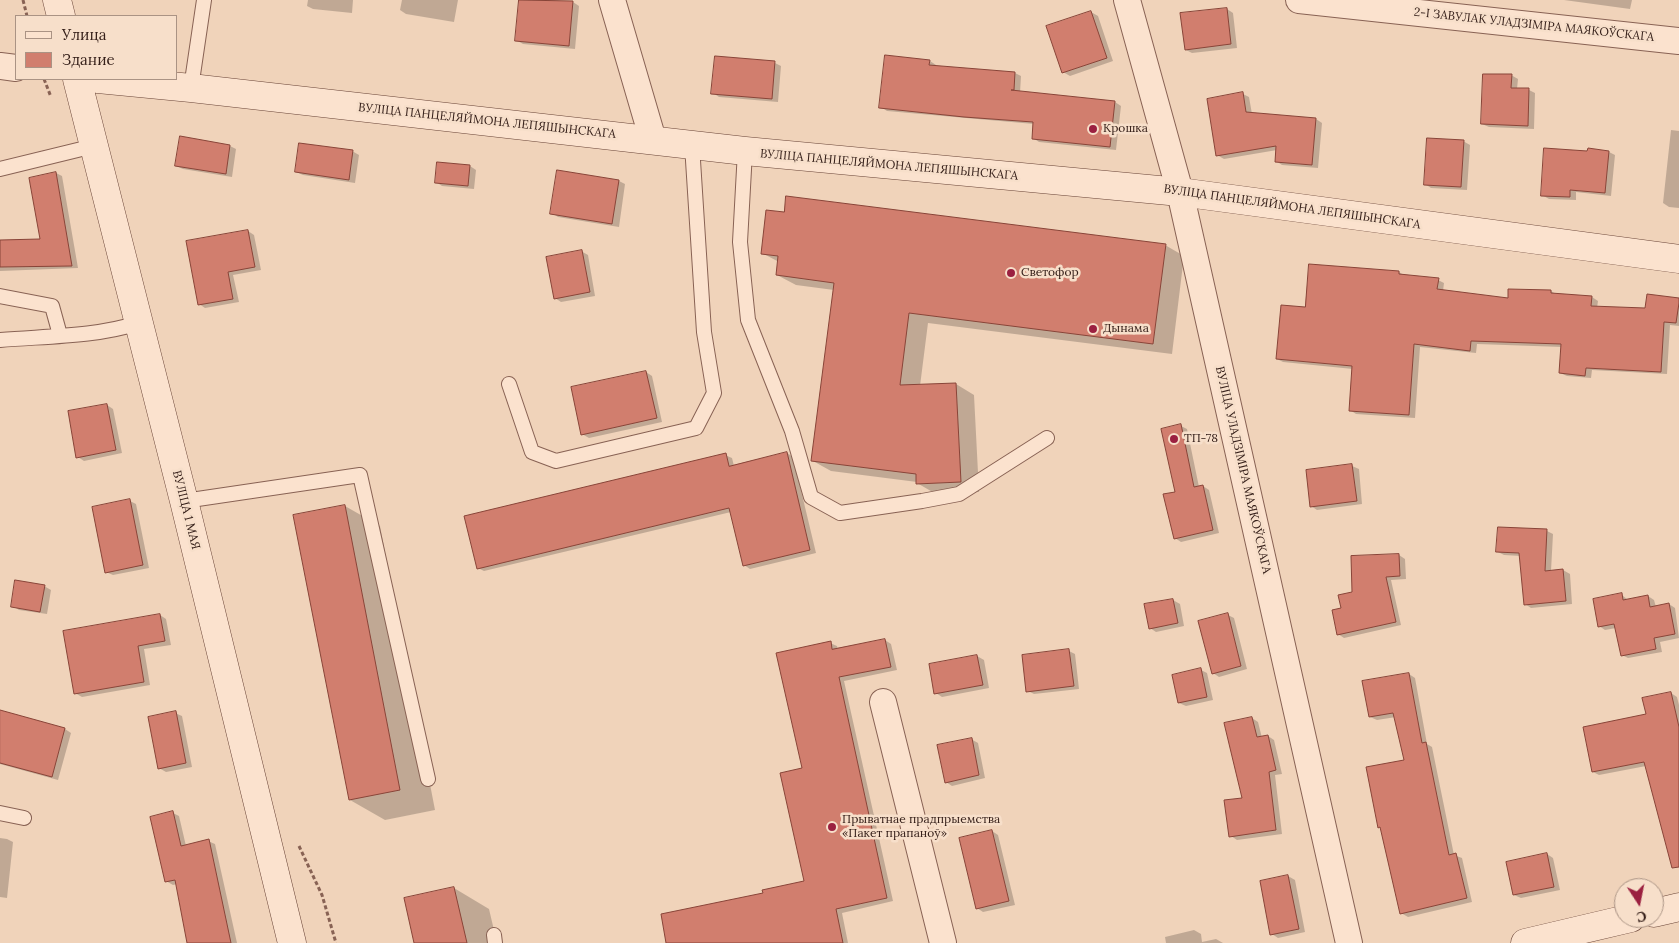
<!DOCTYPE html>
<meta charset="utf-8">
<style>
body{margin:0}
#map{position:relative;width:1679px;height:943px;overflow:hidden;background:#f0d3ba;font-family:Lora,serif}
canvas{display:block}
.legend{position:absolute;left:15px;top:15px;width:162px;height:65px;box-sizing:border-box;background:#f7dfca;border:1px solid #aa9384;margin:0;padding:6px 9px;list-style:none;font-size:15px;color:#36201a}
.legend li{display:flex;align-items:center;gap:10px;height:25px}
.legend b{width:25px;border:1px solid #aa9384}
.north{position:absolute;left:1614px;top:878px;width:50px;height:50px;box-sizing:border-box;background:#f7dfca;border:1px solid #aa9384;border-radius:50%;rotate:169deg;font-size:14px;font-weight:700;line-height:20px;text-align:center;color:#36201a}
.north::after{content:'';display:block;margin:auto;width:18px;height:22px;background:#9b2040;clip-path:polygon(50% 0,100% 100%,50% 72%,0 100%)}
</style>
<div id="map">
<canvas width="1679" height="943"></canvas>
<ul class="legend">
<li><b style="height:6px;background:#fbe2ce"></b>Улица</li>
<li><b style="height:14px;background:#d17e6e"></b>Здание</li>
</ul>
<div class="north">С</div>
</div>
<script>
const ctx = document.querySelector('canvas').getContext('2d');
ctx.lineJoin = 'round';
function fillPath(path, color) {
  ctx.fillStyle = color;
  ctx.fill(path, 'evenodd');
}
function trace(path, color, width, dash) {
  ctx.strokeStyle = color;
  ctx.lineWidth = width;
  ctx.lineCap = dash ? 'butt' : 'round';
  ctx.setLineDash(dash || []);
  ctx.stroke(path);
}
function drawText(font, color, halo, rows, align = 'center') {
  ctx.font = font + ' Lora,serif';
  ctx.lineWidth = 5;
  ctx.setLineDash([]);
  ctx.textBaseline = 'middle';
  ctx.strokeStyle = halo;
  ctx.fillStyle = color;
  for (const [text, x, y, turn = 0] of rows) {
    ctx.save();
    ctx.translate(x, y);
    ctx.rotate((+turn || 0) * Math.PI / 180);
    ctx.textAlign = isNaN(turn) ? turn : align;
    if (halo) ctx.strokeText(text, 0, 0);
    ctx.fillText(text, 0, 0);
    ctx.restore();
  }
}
const shadow = new Path2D(`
 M 308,0 L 353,0 L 352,13 L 313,9 L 307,6 Z
 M 402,0 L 458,0 L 454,22 L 406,14 L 400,10 Z
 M 520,0 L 548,0 L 573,2 L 579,6 L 575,49 L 523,44 L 516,40 Z
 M 1564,0 L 1632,0 L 1630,9 Z
 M 1227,9 L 1233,13 L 1237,48 L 1192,53 L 1186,50 Z
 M 1091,12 L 1098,16 L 1113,61 L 1070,76 L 1063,72 Z
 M 930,61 L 936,65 L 936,67 L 1015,73 L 1021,76 L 1020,93 L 1115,102 L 1121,106 L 1116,150 L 1039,142 L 1033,138 L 1034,124 L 887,111 L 881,107 Z
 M 775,63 L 781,66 L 778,102 L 719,97 L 713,93 Z
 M 1511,75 L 1518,79 L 1517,89 L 1529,90 L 1535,93 L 1534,129 L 1489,127 L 1482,124 Z
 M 1243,94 L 1249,97 L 1252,114 L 1316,119 L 1322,123 L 1318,168 L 1282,165 L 1276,161 L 1277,150 L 1224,159 L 1217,155 Z
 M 1671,130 L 1679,131 L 1679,208 L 1669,207 L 1663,203 Z
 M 181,138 L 230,146 L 236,149 L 232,177 L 183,169 L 176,166 Z
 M 1463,141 L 1470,145 L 1467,190 L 1431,188 L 1425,184 Z
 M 352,151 L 359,155 L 355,183 L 303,175 L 296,172 Z
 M 1609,152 L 1615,155 L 1611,196 L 1576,192 L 1576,200 L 1549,199 L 1542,195 Z
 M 470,166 L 476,170 L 474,189 L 442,186 L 436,182 Z
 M 558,171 L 619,181 L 625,184 L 619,227 L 558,217 L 552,213 Z
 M 56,173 L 62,176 L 78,268 L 0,271 L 0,241 L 41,240 Z
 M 248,231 L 254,235 L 261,270 L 233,275 L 239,302 L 205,308 L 199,304 Z
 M 1165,245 L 1184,256 L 1172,354 L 928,323 L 920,386 L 956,384 L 974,395 L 979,492 L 936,494 L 917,483 L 917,482 L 831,471 L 813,461 L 834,290 L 796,285 L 777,275 L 779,262 L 762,253 Z
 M 581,251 L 588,255 L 595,296 L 561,302 L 555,298 Z
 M 1399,272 L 1405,276 L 1438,280 L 1444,283 L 1443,291 L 1509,300 L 1551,291 L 1557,295 L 1592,297 L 1598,301 L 1597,308 L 1647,309 L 1679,300 L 1679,326 L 1670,325 L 1667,374 L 1592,370 L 1591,378 L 1567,376 L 1560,373 L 1562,347 L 1477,344 L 1476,353 L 1420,347 L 1415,418 L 1356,414 L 1350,410 L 1353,369 L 1283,362 L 1277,359 L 1306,309 Z
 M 646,372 L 652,376 L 662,422 L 589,438 L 582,434 Z
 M 107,405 L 113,409 L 122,453 L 84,461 L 78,457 Z
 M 1181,426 L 1187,429 L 1199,487 L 1203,486 L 1209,490 L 1219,533 L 1181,542 L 1175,538 Z
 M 787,453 L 793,457 L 816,553 L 750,569 L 744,565 L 731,512 L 484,571 L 478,568 L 725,455 L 732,458 L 734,466 Z
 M 1352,466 L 1359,469 L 1362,504 L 1317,510 L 1311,506 Z
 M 130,501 L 136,504 L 149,568 L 113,575 L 106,572 Z
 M 345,506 L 380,526 L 435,810 L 385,820 L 350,800 Z
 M 1547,531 L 1553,534 L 1551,571 L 1563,570 L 1570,574 L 1572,604 L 1531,608 L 1525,604 L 1521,556 L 1504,555 L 1498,552 Z
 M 1399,555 L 1405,559 L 1406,579 L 1391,580 L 1401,625 L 1344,638 L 1338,634 L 1342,609 L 1354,592 Z
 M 44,586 L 51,590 L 47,614 L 19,610 L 13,606 Z
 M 1622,595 L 1628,600 L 1648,596 L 1654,600 L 1656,607 L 1669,604 L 1675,608 L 1679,638 L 1660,642 L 1662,652 L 1628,658 L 1622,655 L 1616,628 L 1605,630 L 1599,626 Z
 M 1173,600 L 1180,604 L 1184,626 L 1156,632 L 1150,628 L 1146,605 Z
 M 160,615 L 166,619 L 171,645 L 144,649 L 150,685 L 82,697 L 75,693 Z
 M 1228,615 L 1234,618 L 1247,669 L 1219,677 L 1213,673 Z
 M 885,640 L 891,644 L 897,670 L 844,681 L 893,901 L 842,913 L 848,943 L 668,943 L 765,894 L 806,882 L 803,769 L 830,643 L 837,646 L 838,650 Z
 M 1069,651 L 1075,654 L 1079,689 L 1034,694 L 1028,691 Z
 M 977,656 L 984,660 L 989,688 L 942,697 L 936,693 Z
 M 1201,670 L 1207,673 L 1213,700 L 1186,706 L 1179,703 Z
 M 1409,674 L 1415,678 L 1427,744 L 1432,747 L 1454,855 L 1462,858 L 1472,902 L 1408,917 L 1401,913 L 1382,828 L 1379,827 L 1405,761 L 1396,717 L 1377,720 L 1370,717 Z
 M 1671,693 L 1677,697 L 1679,705 L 1679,839 L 1646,766 L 1599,775 L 1593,772 Z
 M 0,711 L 65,729 L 71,733 L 58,780 L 0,764 Z
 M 175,713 L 182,716 L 192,767 L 166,772 L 159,768 Z
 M 1252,718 L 1258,722 L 1262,738 L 1268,736 L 1274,740 L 1282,774 L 1275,775 L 1282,834 L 1237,840 L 1231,836 L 1243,799 Z
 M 971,739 L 978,743 L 985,778 L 952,786 L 946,782 Z
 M 173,813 L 179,816 L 186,846 L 208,841 L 215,844 L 237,943 L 188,943 L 177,884 L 173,885 L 166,881 Z
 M 992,831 L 998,835 L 1015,905 L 983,912 L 977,908 Z
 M 0,838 L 7,839 L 13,842 L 7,898 L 0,897 Z
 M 1547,854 L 1553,858 L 1560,890 L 1521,898 L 1514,895 Z
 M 1288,876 L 1295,880 L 1305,932 L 1278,938 L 1272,934 L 1261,882 Z
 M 454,888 L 489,909 L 497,943 L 415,943 Z
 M 1194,930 L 1201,934 L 1202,942 L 1216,939 L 1223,943 L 1166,943 L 1165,937 Z`);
const building = new Path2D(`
 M 519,0 L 573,1 L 569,46 L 515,41 Z
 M 1227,8 L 1231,44 L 1185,50 L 1180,13 Z
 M 1091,11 L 1107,58 L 1062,73 L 1046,26 Z
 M 885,55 L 930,60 L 929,65 L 1015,72 L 1014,90 L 1011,90 L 1115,101 L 1110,147 L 1032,139 L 1033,122 L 964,117 L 879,108 Z
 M 715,56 L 775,61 L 772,99 L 711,94 Z
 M 1483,74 L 1512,74 L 1511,88 L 1529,88 L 1528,126 L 1481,124 Z
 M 1243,92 L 1246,112 L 1316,118 L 1312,165 L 1275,162 L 1276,146 L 1216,156 L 1207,99 Z
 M 180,136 L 230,145 L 226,174 L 175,166 Z
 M 1427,138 L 1464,140 L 1461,187 L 1424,185 Z
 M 299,143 L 353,150 L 349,180 L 295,172 Z
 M 1544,148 L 1587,151 L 1588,148 L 1609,151 L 1605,193 L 1570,190 L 1570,197 L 1541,196 Z
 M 437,162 L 470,165 L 468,186 L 435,183 Z
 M 557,170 L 619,180 L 612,224 L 550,214 Z
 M 56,172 L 72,266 L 0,267 L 0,240 L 40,239 L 29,178 Z
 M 786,196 L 1166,244 L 1153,344 L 909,313 L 900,385 L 956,383 L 961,482 L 916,484 L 916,474 L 811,461 L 834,283 L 776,275 L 778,256 L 761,254 L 766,210 L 784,212 Z
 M 248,230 L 255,267 L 228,272 L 233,299 L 198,305 L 186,241 Z
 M 582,250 L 590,292 L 554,299 L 546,257 Z
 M 1309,264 L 1399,271 L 1399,274 L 1439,278 L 1437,289 L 1508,298 L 1508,289 L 1551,290 L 1551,293 L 1592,296 L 1591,306 L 1645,308 L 1647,294 L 1679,298 L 1679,303 L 1676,323 L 1664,322 L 1661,372 L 1586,368 L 1585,376 L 1559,373 L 1561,344 L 1471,341 L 1470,351 L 1414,344 L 1409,415 L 1349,411 L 1352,366 L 1276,359 L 1281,305 L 1305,307 Z
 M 646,371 L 657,418 L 581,435 L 571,387 Z
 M 107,404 L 116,450 L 76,458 L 68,411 Z
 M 1181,424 L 1194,487 L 1203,485 L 1213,530 L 1174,539 L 1163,494 L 1175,492 L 1161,429 Z
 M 787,452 L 810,550 L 743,566 L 729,508 L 477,569 L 464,516 L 726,453 L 729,466 Z
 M 1352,464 L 1357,501 L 1310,507 L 1306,470 Z
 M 130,499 L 143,565 L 105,573 L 92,507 Z
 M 345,505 L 400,790 L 349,800 L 293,515 Z
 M 1498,527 L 1547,529 L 1545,571 L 1563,569 L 1566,601 L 1524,605 L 1519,553 L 1496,552 Z
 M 1399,554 L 1400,576 L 1386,577 L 1396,622 L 1337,635 L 1332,610 L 1341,608 L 1338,595 L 1352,592 L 1351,556 Z
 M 15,580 L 45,585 L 40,612 L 11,607 Z
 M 1622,593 L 1623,600 L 1648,595 L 1650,607 L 1669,603 L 1675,634 L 1654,638 L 1656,649 L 1621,656 L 1614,624 L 1598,627 L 1593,599 Z
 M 1173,599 L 1178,623 L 1149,629 L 1144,604 Z
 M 1228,613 L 1241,666 L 1212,674 L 1198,621 Z
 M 160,614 L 165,641 L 138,646 L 144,682 L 74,694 L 63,631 Z
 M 885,639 L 891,667 L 839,677 L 887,898 L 836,909 L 843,943 L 666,943 L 661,914 L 763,893 L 762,890 L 804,881 L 780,773 L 802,768 L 776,653 L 831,641 L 832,649 Z
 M 1069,649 L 1074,686 L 1026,692 L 1022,655 Z
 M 977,655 L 983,685 L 934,694 L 929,664 Z
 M 1201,668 L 1207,697 L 1178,703 L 1172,675 Z
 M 1409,673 L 1422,743 L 1426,742 L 1449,855 L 1456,853 L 1467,898 L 1400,914 L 1380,827 L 1378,828 L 1366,767 L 1404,760 L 1393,713 L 1369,717 L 1362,681 Z
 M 1671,692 L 1679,727 L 1679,867 L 1672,868 L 1644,762 L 1592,772 L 1583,727 L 1646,714 L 1642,698 Z
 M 0,710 L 65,728 L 52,777 L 0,763 Z
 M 176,711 L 186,763 L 158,769 L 148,717 Z
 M 1252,717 L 1257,737 L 1268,735 L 1276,770 L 1269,772 L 1276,830 L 1229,837 L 1224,800 L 1242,798 L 1224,723 Z
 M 972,738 L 979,775 L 945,783 L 937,745 Z
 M 173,811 L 181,846 L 209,839 L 231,943 L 187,943 L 175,880 L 165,882 L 150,817 Z
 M 992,830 L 1009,901 L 976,909 L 959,838 Z
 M 1547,853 L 1554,887 L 1513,895 L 1506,862 Z
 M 1288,875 L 1299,929 L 1270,935 L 1260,881 Z
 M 454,887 L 467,943 L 414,943 L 404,898 Z`);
const path = new Path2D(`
 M 23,0 L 27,16
 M 44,79 L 51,97
 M 299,846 L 322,895 L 336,943`);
const lane = new Path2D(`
 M 191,88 L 204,0
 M 745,151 L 740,242 L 748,320 L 792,431 L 811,497 L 840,513 L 922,501 L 959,494 L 1047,438
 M 0,169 L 94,146
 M 0,296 L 52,306 L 60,335
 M 0,340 C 47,336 94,337 139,323
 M 509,384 L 532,452 L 556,461 L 696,428 L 714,393 L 704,332 L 692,145
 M 184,501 L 360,475 L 428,779
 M 0,813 L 24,818
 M 494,935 L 495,943`);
const street = new Path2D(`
 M 612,0 L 653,140
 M 1127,0 L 1180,192 L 1349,943
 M 1299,0 L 1679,41
 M 0,66 L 16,68
 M 883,702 L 943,943`);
const secondary = new Path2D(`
 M 57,0 L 61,16
 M 77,79 L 184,501 L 292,943
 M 98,79 L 191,88 L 745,151 L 1180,192 L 1679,259
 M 1654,913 L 1679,907
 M 1525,943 L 1631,918`);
const markers = [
 [1093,129,5,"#9b2040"],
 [1011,273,5,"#9b2040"],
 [1093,329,5,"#9b2040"],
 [1174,439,5,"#9b2040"],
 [832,827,5,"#9b2040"]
];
const streetNames = [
 ["2-І ЗАВУЛАК УЛАДЗІМІРА МАЯКОЎСКАГА",1534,25,6],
 ["ВУЛІЦА ПАНЦЕЛЯЙМОНА ЛЕПЯШЫНСКАГА",487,121,6],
 ["ВУЛІЦА ПАНЦЕЛЯЙМОНА ЛЕПЯШЫНСКАГА",889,165,5],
 ["ВУЛІЦА ПАНЦЕЛЯЙМОНА ЛЕПЯШЫНСКАГА",1292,207,8],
 ["ВУЛІЦА УЛАДЗІМІРА МАЯКОЎСКАГА",1243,470,77],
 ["ВУЛІЦА 1 МАЯ",186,510,76]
];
const poiNames = [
 ["Крошка",1103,129],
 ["Светофор",1021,273],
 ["Дынама",1103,329],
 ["ТП-78",1184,439],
 ["Прыватнае прадпрыемства",842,820],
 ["«Пакет прапаноў»",842,834]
];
fillPath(shadow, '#0003');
fillPath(building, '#d17e6e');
trace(building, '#884438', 1);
trace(lane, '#886254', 16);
trace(street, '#886254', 28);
trace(secondary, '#694437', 29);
trace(path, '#886254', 3, [4, 2.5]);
trace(lane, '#fbe2ce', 14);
trace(street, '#fbe2ce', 26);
trace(secondary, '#fbe2ce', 28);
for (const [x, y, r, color] of markers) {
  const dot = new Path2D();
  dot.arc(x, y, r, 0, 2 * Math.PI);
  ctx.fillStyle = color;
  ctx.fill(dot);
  trace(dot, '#f7dfca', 2);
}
drawText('12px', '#36201a', '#f7dfca', streetNames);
drawText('12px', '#36201a', '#f7dfca', poiNames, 'left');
</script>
